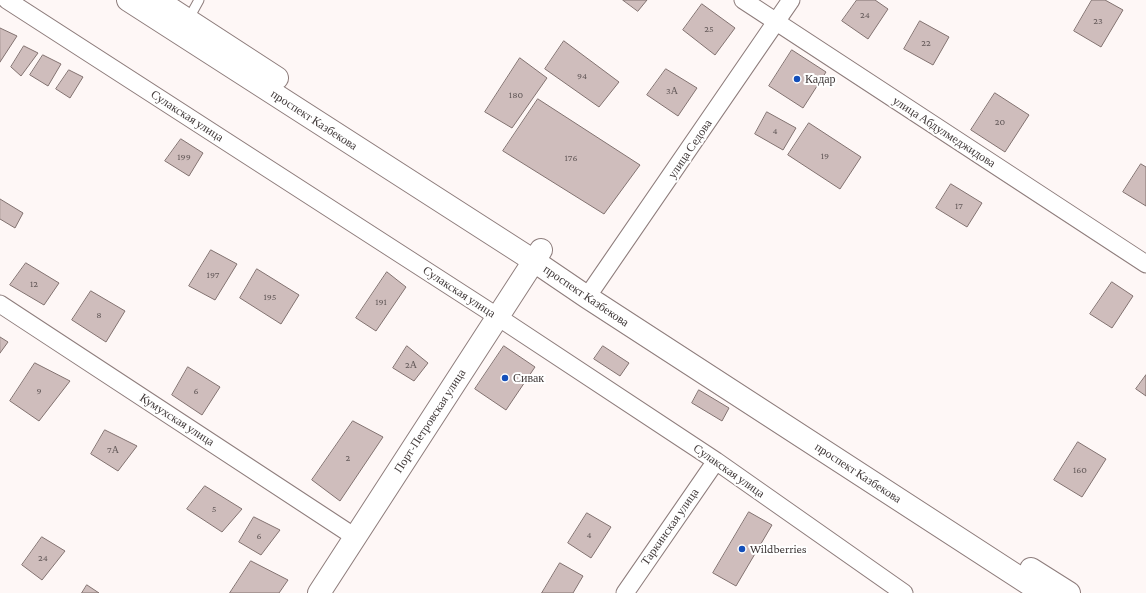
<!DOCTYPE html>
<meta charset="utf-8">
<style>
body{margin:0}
canvas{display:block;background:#fef7f6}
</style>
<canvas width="1146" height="593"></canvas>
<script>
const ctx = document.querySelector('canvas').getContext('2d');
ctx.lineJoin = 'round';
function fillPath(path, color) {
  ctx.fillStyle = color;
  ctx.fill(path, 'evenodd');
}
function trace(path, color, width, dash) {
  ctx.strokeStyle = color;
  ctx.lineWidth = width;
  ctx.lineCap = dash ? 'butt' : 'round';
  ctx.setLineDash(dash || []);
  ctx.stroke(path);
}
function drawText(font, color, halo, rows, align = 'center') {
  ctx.font = font + ' "Crimson Pro",serif';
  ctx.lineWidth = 4;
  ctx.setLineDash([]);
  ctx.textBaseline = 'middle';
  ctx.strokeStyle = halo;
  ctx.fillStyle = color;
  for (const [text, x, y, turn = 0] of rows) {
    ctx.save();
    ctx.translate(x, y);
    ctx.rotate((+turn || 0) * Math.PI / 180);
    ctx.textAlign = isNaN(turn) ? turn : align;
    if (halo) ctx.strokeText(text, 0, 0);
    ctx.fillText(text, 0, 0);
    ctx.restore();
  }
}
const building = new Path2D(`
 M 623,0 L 647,0 L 638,11 Z
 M 857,0 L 875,0 L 888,9 L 868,39 L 842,21 Z
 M 1092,0 L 1105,0 L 1123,10 L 1101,47 L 1074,31 Z
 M 702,4 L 735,28 L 715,55 L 683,30 Z
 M 920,21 L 949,37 L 933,65 L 904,49 Z
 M 0,28 L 17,36 L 0,62 Z
 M 564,41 L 619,82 L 599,107 L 545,69 Z
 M 24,46 L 38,53 L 21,76 L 11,67 Z
 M 792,50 L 826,72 L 803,108 L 769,86 Z
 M 43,55 L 61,64 L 48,86 L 30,75 Z
 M 520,58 L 547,78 L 512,128 L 485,112 Z
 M 666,69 L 697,88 L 678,116 L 647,95 Z
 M 69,70 L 83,77 L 70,98 L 56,89 Z
 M 995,93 L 1029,115 L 1005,152 L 971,130 Z
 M 538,99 L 640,165 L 604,214 L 503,151 Z
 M 767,112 L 796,128 L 783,150 L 755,134 Z
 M 809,123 L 861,157 L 840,189 L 788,155 Z
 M 181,139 L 203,153 L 189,176 L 165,161 Z
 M 1141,164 L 1146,167 L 1146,206 L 1123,192 Z
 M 951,184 L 982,203 L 967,227 L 936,208 Z
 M 0,199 L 23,213 L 15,228 L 0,219 Z
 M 211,250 L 237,264 L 215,300 L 189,286 Z
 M 26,263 L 59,283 L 44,305 L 10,285 Z
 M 257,269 L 299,295 L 281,324 L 240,298 Z
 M 387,272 L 406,287 L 376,331 L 356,318 Z
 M 1112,282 L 1133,296 L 1112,328 L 1090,314 Z
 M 91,291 L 125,311 L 106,342 L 72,320 Z
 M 0,337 L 8,342 L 0,353 Z
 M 407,346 L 428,363 L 414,381 L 393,368 Z
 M 504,346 L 535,367 L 506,410 L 475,389 Z
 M 603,346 L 629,363 L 620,376 L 594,359 Z
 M 35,363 L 70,381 L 39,421 L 10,401 Z
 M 188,367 L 220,387 L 202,415 L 172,395 Z
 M 1146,375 L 1146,396 L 1136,389 Z
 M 699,390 L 729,408 L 722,421 L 692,403 Z
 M 353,421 L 383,437 L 340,501 L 312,480 Z
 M 105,430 L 137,446 L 118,471 L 91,454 Z
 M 1078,442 L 1106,459 L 1082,497 L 1054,480 Z
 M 205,486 L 242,509 L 222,532 L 187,509 Z
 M 749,512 L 772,525 L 736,586 L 713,573 Z
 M 587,513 L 611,527 L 591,558 L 568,543 Z
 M 254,517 L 280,530 L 261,555 L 239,542 Z
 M 42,537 L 65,551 L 42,580 L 22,565 Z
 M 251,561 L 288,580 L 279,593 L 230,593 Z
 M 560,563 L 583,576 L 573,593 L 542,593 Z
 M 87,585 L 99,593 L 82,593 Z`);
const service = new Path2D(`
 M 188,20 L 199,0`);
const minor = new Path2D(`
 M 7,0 L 498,317 L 716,461 L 904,593
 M 743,0 L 1146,264
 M 587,297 L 791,0
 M 0,304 L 355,537
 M 625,593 L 716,461`);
const tertiary = new Path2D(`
 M 319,593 L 541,250`);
const trunk = new Path2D(`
 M 128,0 L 534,261 L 587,297 L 1043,593
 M 157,0 L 277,78
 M 1031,569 L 1069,593`);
const markers = [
 [797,79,4,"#134fba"],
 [505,378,4,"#134fba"],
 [742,549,4,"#134fba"]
];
const numberNames = [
 ["24",865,15],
 ["23",1098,21],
 ["25",709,29],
 ["22",926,43],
 ["94",582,76],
 ["3А",672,91],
 ["180",516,95],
 ["20",1000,122],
 ["4",775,131],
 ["19",825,156],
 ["199",184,157],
 ["176",571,158],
 ["17",959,206],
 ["197",213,275],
 ["12",34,284],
 ["195",270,297],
 ["191",381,302],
 ["8",99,315],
 ["2А",411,365],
 ["9",39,391],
 ["6",196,391],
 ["7А",113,450],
 ["2",348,458],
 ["160",1080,470],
 ["5",214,509],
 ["4",589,535],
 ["6",259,536],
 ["24",43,558]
];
const poiNames = [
 ["Кадар",805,79],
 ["Сивак",513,378],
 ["Wildberries",750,549]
];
const streetNames = [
 ["Сулакская улица",187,116,33],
 ["проспект Казбекова",314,120,33],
 ["улица Абдулмеджидова",944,132,33],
 ["улица Седова",690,149,-56],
 ["Сулакская улица",459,292,33],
 ["проспект Казбекова",586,296,34],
 ["Кумухская улица",177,420,33],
 ["Порт-Петровская улица",430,421,-57],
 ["Сулакская улица",729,471,35],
 ["проспект Казбекова",858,473,33],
 ["Таркинская улица",670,527,-55]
];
fillPath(building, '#cfbdbc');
trace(building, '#827270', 1);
trace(service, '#8e7d7c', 11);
trace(minor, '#8e7d7c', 19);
trace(tertiary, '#8e7d7c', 24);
trace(trunk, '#8e7d7c', 24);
trace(service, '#fff', 9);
trace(minor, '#fff', 17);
trace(tertiary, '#fff', 22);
trace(trunk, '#fff', 22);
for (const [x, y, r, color] of markers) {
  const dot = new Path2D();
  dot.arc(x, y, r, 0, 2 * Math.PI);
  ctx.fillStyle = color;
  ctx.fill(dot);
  trace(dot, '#fff', 1.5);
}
drawText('10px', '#645a5a', null, numberNames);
drawText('12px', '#403939', '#fff', poiNames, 'left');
drawText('12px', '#403939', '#fff', streetNames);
</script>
